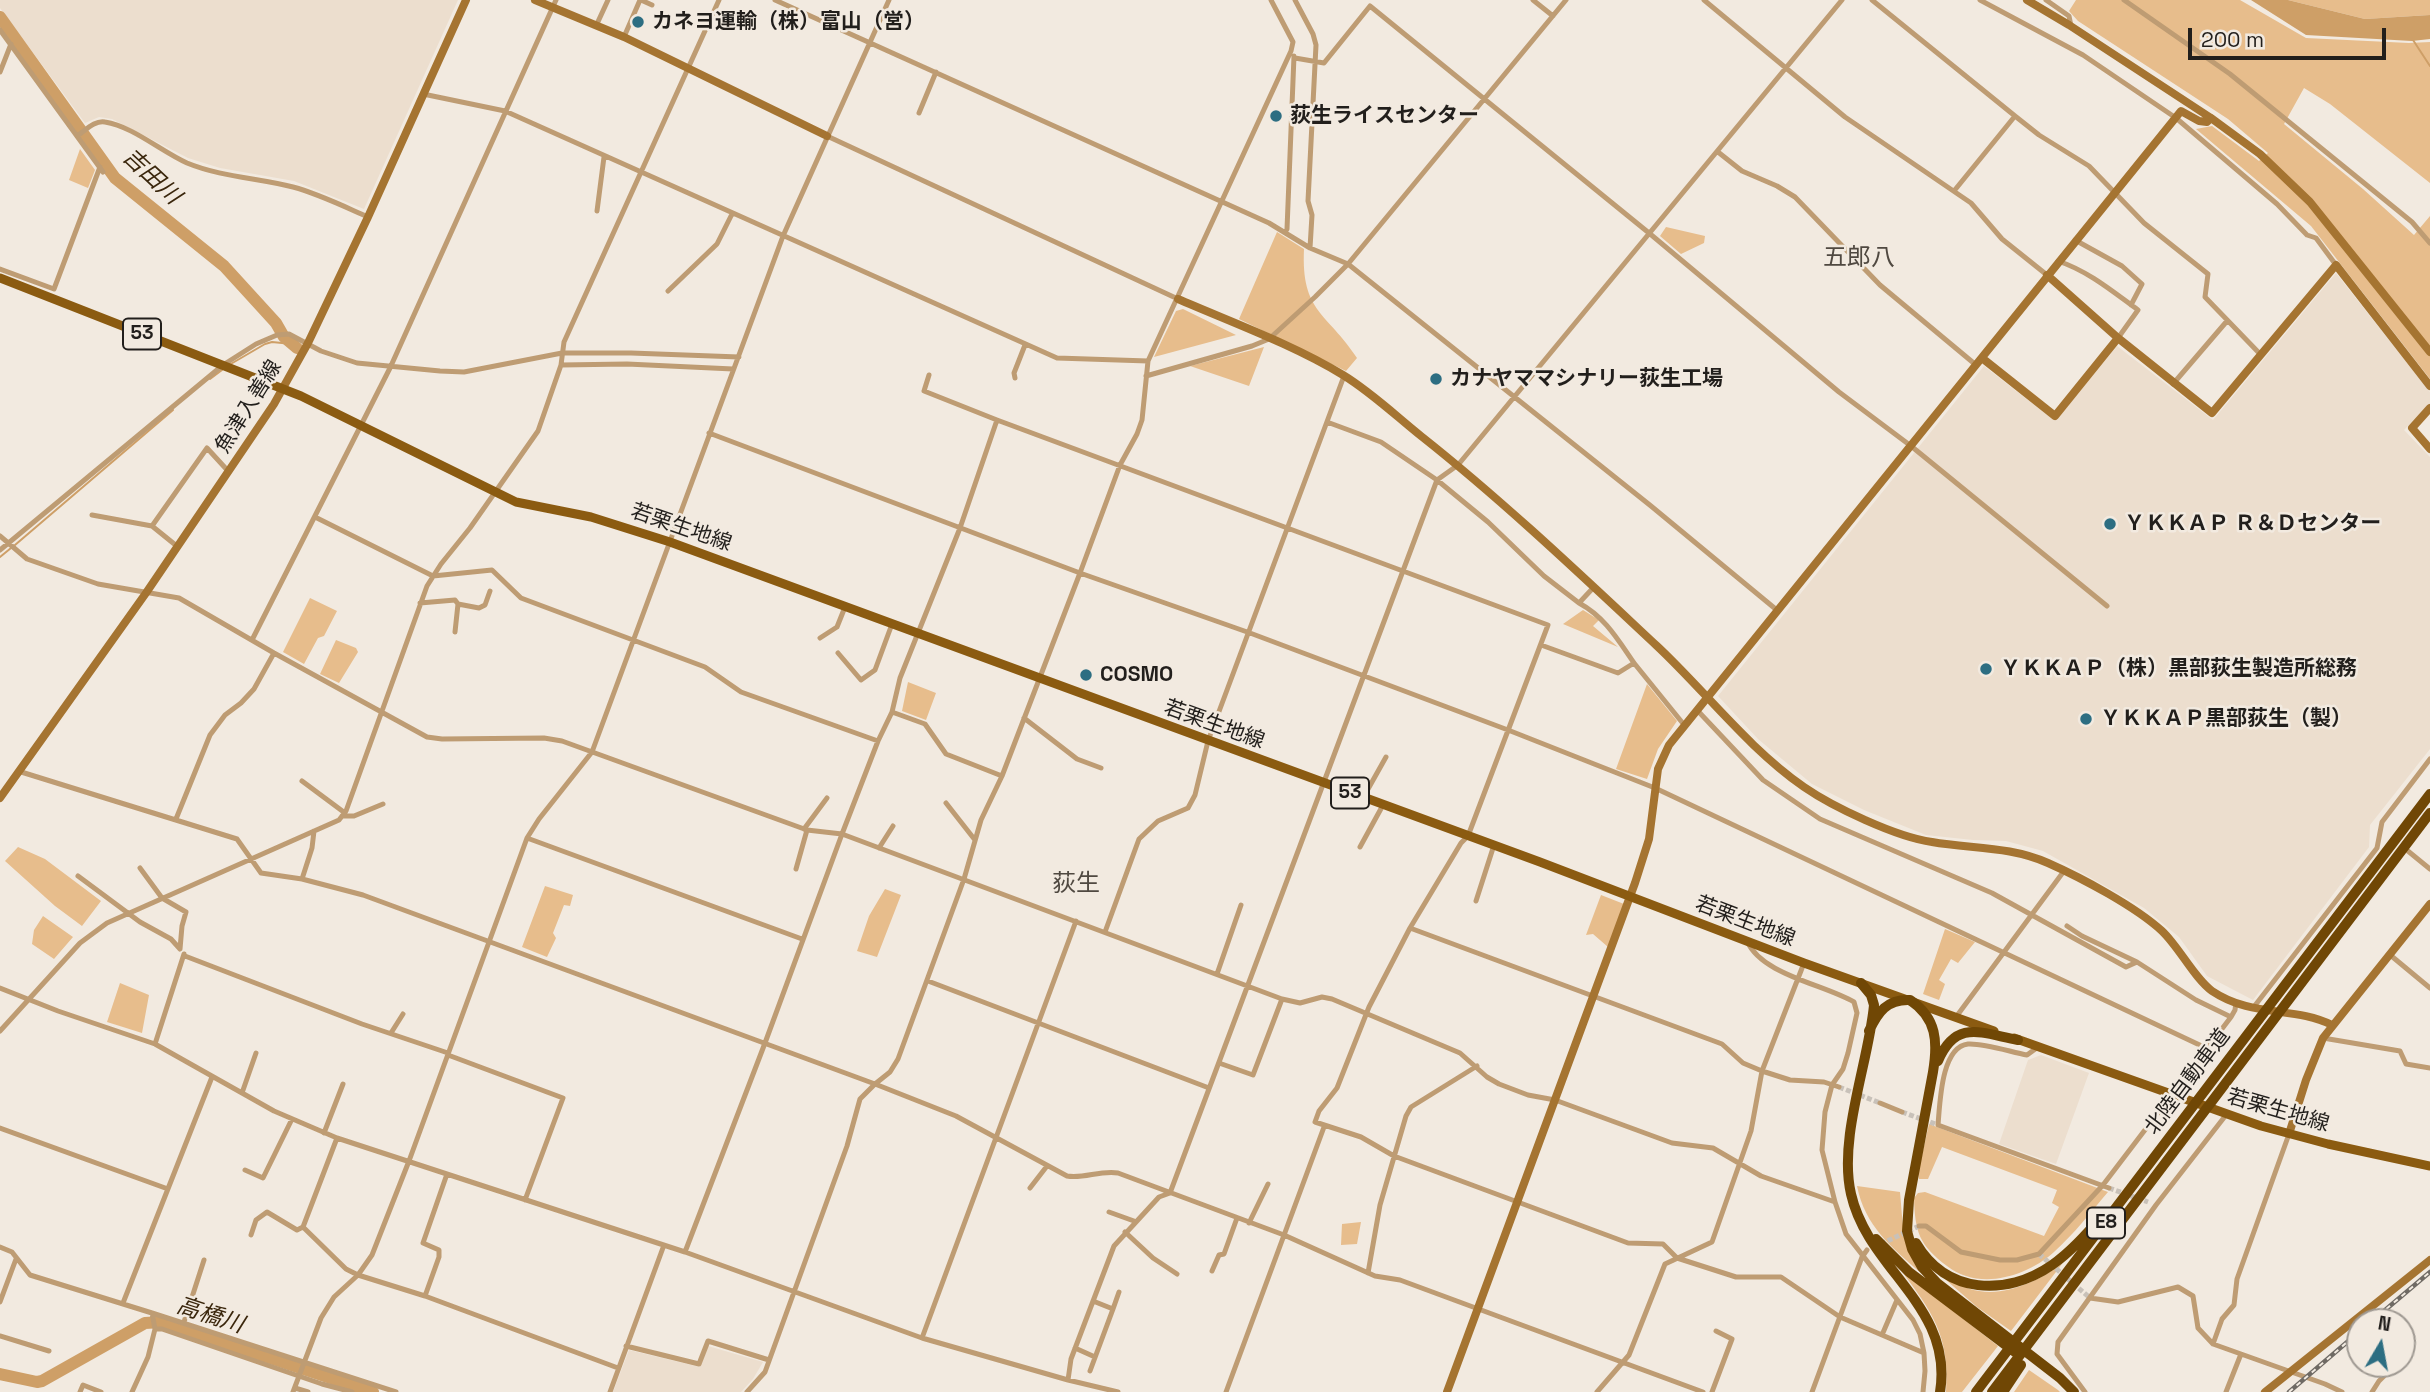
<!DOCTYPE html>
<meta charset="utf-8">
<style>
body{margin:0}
#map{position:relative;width:2430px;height:1392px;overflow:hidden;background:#f2eae0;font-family:"Space Grotesk",sans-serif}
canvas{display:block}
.north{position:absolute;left:2346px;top:1308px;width:70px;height:70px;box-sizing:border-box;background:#f2eae0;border:2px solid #9f9992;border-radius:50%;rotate:10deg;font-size:19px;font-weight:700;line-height:28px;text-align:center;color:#221f1c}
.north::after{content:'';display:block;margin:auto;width:24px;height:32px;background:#2d6e82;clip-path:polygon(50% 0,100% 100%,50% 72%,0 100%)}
.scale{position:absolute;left:2188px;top:28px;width:198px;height:32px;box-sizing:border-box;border:4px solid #221f1c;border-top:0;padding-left:9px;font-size:21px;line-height:24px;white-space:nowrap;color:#221f1c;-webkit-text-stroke:5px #f2eae0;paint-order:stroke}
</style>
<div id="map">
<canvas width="2430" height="1392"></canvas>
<div class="north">N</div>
<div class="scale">200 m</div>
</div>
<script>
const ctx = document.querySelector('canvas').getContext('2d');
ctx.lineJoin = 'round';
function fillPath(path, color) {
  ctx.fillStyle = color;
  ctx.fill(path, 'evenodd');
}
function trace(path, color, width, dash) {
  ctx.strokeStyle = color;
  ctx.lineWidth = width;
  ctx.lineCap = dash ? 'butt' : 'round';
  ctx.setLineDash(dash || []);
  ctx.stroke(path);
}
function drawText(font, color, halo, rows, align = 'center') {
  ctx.font = font + ' "Space Grotesk","Noto Sans JP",sans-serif';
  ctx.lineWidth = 5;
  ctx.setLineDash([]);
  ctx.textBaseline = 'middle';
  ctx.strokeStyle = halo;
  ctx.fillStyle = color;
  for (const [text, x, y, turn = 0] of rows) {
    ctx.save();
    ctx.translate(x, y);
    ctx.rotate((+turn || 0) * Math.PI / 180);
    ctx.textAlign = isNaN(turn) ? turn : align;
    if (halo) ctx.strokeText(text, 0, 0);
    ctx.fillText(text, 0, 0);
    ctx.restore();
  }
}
const built = new Path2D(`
 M 0,0 L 458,0 L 364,209 L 294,181 L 220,168 L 188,158 L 112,119 L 99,117 L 85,123 L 0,8 Z
 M 2336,273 L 2430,392 L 2430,403 L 2404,430 L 2430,457 L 2430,749 L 2370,825 L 2369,847 L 2253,1000 L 2207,976 L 2179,937 L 2144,908 L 2043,851 L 2006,841 L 1973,840 L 1926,835 L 1864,810 L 1812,784 L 1758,739 L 1718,696 L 1984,366 L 2055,421 L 2117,346 L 2213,420 Z
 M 2041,1055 L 2089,1073 L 2056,1164 L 1999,1144 L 2028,1060 Z
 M 708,1346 L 763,1362 L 753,1379 L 741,1392 L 613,1392 L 629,1350 L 700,1367 Z`);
const green = new Path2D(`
 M 2076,0 L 2240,0 L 2306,38 L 2409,43 L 2430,42 L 2430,183 L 2330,104 L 2304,88 L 2284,124 L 2363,189 L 2414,235 L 2430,216 L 2430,379 L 2311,226 L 2196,129 L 2212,126 L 2259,161 L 2268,153 L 2228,119 L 2078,21 L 2069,11 Z
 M 2288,0 L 2430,0 L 2430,15 L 2365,19 Z
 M 80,149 L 95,170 L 88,188 L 69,180 Z
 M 1666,227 L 1705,236 L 1704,243 L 1681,254 L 1660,236 Z
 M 1277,232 L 1304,249 C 1301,313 1327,312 1357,358 L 1346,371 L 1239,319 Z
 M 1183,309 L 1236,335 L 1154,357 L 1176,311 Z
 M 1264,347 L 1249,386 L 1190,366 Z
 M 310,598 L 337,611 L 324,636 L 318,638 L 304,664 L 283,652 Z
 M 1583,610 L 1599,620 L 1593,626 L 1618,647 L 1563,624 Z
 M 336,640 L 356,648 L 358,652 L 339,683 L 320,674 Z
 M 908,682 L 936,693 L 926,720 L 902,711 Z
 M 1647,684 L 1677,721 L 1658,749 L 1647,779 L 1616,769 Z
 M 18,847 L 45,859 L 101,901 L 82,926 L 55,906 L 5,861 Z
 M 545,886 L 573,895 L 570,906 L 564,905 L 553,933 L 556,938 L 547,957 L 522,947 Z
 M 885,889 L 901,895 L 877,957 L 857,951 L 869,916 Z
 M 1601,895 L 1624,904 L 1608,947 L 1593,934 L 1586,935 Z
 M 43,916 L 73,937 L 54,959 L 32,944 L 34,930 Z
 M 1945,929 L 1975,942 L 1958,963 L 1951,959 L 1939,980 L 1945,984 L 1939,1000 L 1923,994 Z
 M 120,983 L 149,995 L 142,1033 L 107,1022 Z
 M 1929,1124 L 2108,1192 C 2091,1212 2074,1234 2054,1252 C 2026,1277 1979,1291 1947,1266 C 1919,1245 1915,1232 1914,1198 L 1918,1193 L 1925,1192 L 2044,1236 L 2059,1207 L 2052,1203 L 2057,1190 L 1942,1147 L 1928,1179 L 1919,1179 L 1918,1173 Z
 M 1857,1186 L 1900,1192 C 1903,1224 1902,1246 1921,1273 C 1891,1247 1865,1226 1857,1186 Z
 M 1361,1222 L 1357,1244 L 1341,1245 L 1342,1224 Z
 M 2062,1264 L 2011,1331 L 1977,1307 L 1938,1273 C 1951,1280 1964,1289 1979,1291 C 2008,1296 2039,1280 2062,1264 Z
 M 1900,1269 L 1998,1346 L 1962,1392 L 1946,1392 C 1950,1335 1932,1312 1900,1269 Z
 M 2029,1370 L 2058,1390 L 2060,1392 L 2014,1392 Z`);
const water = new Path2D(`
 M 2251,0 L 2288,0 L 2365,19 L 2430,15 L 2430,39 L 2412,41 L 2306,35 Z`);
const stream = new Path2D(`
 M 2413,40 L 2430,66
 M 229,365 L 265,344 L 272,342 L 292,344
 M 210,379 L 222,370
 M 15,545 L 173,410
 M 0,557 L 11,548`);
const river = new Path2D(`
 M 0,17 L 115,178 L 224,266 L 276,323 L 284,337 L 297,348
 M 0,1374 L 37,1382 L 42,1381 L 145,1323 L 162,1322 L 373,1392`);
const streetTunnel = new Path2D(`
 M 1839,1087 L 1880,1103
 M 1902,1112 L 1938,1125
 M 2109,1188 L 2148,1202
 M 1881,1244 L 1919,1226
 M 2039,1254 L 2090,1298`);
const street = new Path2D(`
 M 641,0 L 652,5
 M 775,0 L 1269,223 L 1310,248 L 1348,264 L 1651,506 L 1778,611
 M 1295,0 L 1313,34 L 1316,45 L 1308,201 L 1312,215 L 1310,248
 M 1533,0 L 1553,16
 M 1704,0 L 1845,117 L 1971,203 L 2002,239 L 2047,275
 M 1872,0 L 2015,116 L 1954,191
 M 1980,0 L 2083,55 L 2176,118 L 2277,204 L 2307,235 L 2316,238 L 2336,265
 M 2046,0 L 2069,16 L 2071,26
 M 2124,0 L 2230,74 L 2412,222 L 2430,243
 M 596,26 L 608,0
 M 0,30 L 103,172
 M 624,37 L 640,0
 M 1295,58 L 1324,63 L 1370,6 L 1649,233 L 1839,392 L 1911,446 L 2107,606
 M 0,72 L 11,44
 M 423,94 L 505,111 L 1057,358 L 1148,361
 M 919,113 L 936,72
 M 2015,116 L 2039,135 L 2089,166 L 2144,223 L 2208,274 L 2205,297 L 2261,355
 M 77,136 C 86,130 95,120 105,122 C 132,126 162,152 187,163 C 221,177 258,178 293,187 C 319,194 343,206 368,217
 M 827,136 L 1178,299
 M 1718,152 L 1742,171 L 1777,186 L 1795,197 L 1880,285 L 1976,365
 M 597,211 L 604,157
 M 1285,232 L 1287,229 L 1294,56
 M 2075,240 L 2122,266 L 2142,284 L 2131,305
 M 2058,261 C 2088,271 2112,291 2138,310 L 2118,338
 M 0,269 L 54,289 L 100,167
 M 668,291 L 717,244 L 732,214
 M 561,365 L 627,364 L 733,369
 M 929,375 L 924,391 L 997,420 L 1548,625 L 1468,836 L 1461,843 L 1410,928 L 1369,1007 L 1337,1088 L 1319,1111 L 1315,1122 L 1361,1137 L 1394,1156 L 1628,1243 L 1663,1244 L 1677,1258 L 1736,1277 L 1781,1277 L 1840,1317 L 1924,1353 L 1925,1371 L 1923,1392
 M 1146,376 L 1252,346 L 1269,339 L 1315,297 L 1348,264 L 1566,0
 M 1015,378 L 1014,373 L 1025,345
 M 2173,384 L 2227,321
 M 1327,422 L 1381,442 L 1437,480 L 1488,522 L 1544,576 L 1579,603 L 1593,588
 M 709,433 L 1080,573 L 1120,465 L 1137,434 L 1142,420 L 1148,361 L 1291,51 L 1293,42 L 1271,0
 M 92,515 L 152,526
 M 315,517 L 433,576 L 492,570 L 521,598 L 705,667 L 741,692 L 878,741
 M 0,536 L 27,559 L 98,584 L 179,598 L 274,653 L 427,737 L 442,739 L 544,738 L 562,741 L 807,830 L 842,834 L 878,741 L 892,712 L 900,678 L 960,528 L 997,420
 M 178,547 L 152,526 L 207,448 L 229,472
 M 0,550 L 223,365 L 256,344 L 277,335 L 289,334 L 321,351 L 357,363 L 440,371 L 464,372 L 562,353 L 631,353 L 739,357
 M 420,603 L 455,600 L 458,604 L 455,632
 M 458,604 L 479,608 L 485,605 L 490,591
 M 820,638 L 837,627 L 845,607
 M 252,640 L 390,368 L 556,0
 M 1541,645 L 1618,673 L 1634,663 C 1618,640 1605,617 1579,603
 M 838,653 L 861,680 L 875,670 L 892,624
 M 1634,663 L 1685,726
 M 1697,710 L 1763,780 L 1820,819 L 1992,893 L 2126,967 L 2137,962 L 2082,936 L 2067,926
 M 892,712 L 925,724 L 946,754 L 1002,776
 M 1024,718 L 1077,759 L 1101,768
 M 18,771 L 237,839 L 261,873 L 302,879 L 363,895 L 875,1084 L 890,1072 L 898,1059 L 964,879 L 981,820 L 1002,776 L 1080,573 L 1250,633 L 1508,730 L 1655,788 L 2206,1048
 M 302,781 L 345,813
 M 1363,798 L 1386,757
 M 946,803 L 975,840
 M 342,816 L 354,816 L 383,804
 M 176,819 L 210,735 L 225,715 L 241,703 L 254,689 L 274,653
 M 804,829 L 827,798
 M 527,838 L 802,939
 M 1360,847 L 1383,805
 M 2403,847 L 2430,869
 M 879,848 L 893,826
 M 796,869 L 807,830
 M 78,876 L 140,922 L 171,939 L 180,949 L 182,926 L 186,912 L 162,898 L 140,868
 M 302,879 L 312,848 L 314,831
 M 1476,901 L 1494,845
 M 1410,928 L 1722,1044 L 1743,1063 L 1762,1071 L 1790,1080 L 1824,1082 L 1839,1087
 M 1105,932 L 1139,839 L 1158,821 L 1188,808 L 1195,795 L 1208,741 L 1344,376
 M 1747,941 C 1762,975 1823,984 1854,1002 L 1857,1013 L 1848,1053 L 1843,1069 L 1832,1085 L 1825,1112 L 1822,1150 L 1835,1202 L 1846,1234 L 1913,1320 L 1920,1334 L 1924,1353
 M 2389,954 L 2430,988
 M 185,956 L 362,1024 L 448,1053
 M 2137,962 L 2196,1000 L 2231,1017 L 2235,1010 L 2236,1002
 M 1217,974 L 1241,905
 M 928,981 L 1209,1088
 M 0,988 L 58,1011 L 155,1044 L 274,1111 L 337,1138 L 685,1252 L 922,1338 L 1068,1380 L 1118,1392
 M 2253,1008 L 2377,848 L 2382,822 L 2430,759
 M 1956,1017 L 2064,871
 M 0,1031 L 80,943 L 107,923 L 339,820 L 346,811 L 427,586 L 441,564 L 470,528 L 538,431 L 561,365 L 564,342 L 719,0
 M 391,1033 L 403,1014
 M 2323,1038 L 2400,1051 L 2406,1064 L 2430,1068
 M 155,1044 L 184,954
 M 2038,1047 L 2027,1055 C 2011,1052 1984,1043 1968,1044 C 1941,1047 1940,1103 1938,1125 L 2109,1188
 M 448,1055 L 563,1098 L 525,1200
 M 1219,1063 L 1253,1075 L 1282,999
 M 242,1093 L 256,1053
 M 1880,1103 L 1902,1112
 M 0,1128 L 168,1189
 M 324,1133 L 343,1084
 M 337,1138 L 303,1227 L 346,1269 L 358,1275 L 425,1296 L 618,1368
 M 245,1170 L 263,1178 L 292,1119
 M 1030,1188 L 1047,1166
 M 1170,1193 L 1437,480 L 1458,465 L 1842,0
 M 1109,1212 L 1134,1221
 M 1249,1223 L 1268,1184
 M 1919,1226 L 1926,1226 L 1961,1252 L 2000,1260 L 2017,1260 L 2039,1254 L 2103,1185 L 2231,1017
 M 1125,1232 L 1153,1258 L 1177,1274
 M 251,1235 L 256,1220 L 267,1212 L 297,1230 L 303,1227
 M 0,1247 L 12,1252 L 30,1275 L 152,1313 L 155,1329 L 148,1357 L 132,1392
 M 685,1252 L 765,1043 L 842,834 L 1282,999 L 1300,1003 L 1322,997 L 1332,999 L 1460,1053 L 1487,1077 L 1499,1084 L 1528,1095 L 1555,1100 L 1672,1143 L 1713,1148 L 1761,1176 L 1835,1202
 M 1212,1271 L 1219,1255 L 1224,1254 L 1237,1218
 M 1368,1273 L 1380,1205 L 1406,1116 L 1411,1107 L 1477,1066
 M 425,1296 L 439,1257 L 439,1250 L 423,1243 L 447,1174
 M 2090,1298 L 2118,1302 L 2178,1287 L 2193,1296 L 2198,1328 L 2213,1344 L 2325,1384 L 2342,1392
 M 0,1302 L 16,1259
 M 123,1303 L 212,1077
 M 1113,1309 L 1119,1292
 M 152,1313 L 396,1392
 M 184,1322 L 204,1260
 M 155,1329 L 162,1329 L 322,1384 L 352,1392
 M 1882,1335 L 1897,1300
 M 0,1336 L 49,1351
 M 922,1338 L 1076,921
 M 2402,1341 L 2408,1349 L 2408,1354 L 2402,1359
 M 2213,1344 L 2222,1319 L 2234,1305 L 2237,1279 L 2289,1134
 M 626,1346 L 699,1364 L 708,1341 L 769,1360
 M 1075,1348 L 1095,1357
 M 1090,1371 L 1113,1309 L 1093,1301
 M 1068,1380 L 1071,1359 L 1114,1246 L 1159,1197 L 1170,1193
 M 295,1388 L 308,1392
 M 80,1392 L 83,1385 L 101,1392
 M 293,1392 L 321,1318 L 334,1297 L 358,1275 L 372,1255 L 409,1161 L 527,838 L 539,819 L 592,752 L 783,236 L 889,0
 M 610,1392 L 664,1245
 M 747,1392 L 765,1372 L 847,1146 L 860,1099 L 875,1084 L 956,1116 L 1067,1176 C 1084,1179 1100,1170 1118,1173 L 1284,1235 L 1375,1276 L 1400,1280 L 1703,1392
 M 1226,1392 L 1324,1127
 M 1597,1392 L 1629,1355 L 1665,1264 L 1712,1242 L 1751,1131 L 1762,1071 L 1804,963
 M 1712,1392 L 1732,1339 L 1716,1331
 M 1812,1392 L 1862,1257 L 1867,1250
 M 2085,1392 L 2057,1354 L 2058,1342 L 2156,1205 L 2226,1115
 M 2226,1392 L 2241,1354
 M 2372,1392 L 2379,1381 L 2396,1364`);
const secondary = new Path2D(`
 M 535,0 L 624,37 L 827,136
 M 2027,0 L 2069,25 L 2211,118 L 2260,154 L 2310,202 L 2430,352
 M 2047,275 L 2118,338 L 2212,413 L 2336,265 L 2430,386
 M 1178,299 C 1231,322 1294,345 1343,375 C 1371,392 1396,416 1421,436 C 1502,500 1581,575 1657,646 C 1706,692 1748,748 1804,787 C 1833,807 1896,837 1932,842 C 1972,849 2010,846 2048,863 C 2082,878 2136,907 2162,931 C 2179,947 2195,979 2212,991 C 2252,1018 2294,1006 2332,1025
 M 1982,358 L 2055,416 L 2118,338
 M 2430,408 L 2412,428 L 2430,449
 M 0,798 L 146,593 L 274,404 L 308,343 L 368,217 L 466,0
 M 2289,1134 L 2306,1080 L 2323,1038 L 2430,904
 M 1447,1392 L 1635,883 L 1649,839 L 1658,769 L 1669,745 L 2181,111 L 2199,121 L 2207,122 L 2211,118
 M 2265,1392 L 2430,1260`);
const primary = new Path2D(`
 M 0,278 L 301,396 L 516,502 L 591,517 L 670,542 L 1540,862 L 1804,963 L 1994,1031
 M 2014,1038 L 2261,1126 L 2328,1144 L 2430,1166`);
const highway = new Path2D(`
 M 1861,983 L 1871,995 L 1874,1005 C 1869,1061 1838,1138 1851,1194 C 1868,1270 1954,1306 1940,1392
 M 1869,1031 C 1878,1012 1887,999 1910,1000 C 1937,1018 1938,1042 1933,1072 L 1909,1200 L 1907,1231 L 1912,1249 L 1922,1267 L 1937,1283 L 2060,1378 L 2074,1392
 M 1938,1061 C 1956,1019 1981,1033 2018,1040
 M 1876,1239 L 1909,1272 L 2015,1352
 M 1916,1243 C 1946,1294 2006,1297 2052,1265 C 2072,1251 2089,1231 2106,1212
 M 1976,1392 L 2430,794
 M 1992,1392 L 2430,813
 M 2003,1392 L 2021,1365`);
const rail = new Path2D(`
 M 2371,1322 L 2430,1272
 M 2289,1392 L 2360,1331`);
const markers = [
 [638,22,7,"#2d6e82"],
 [1276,116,7,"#2d6e82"],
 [1436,379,7,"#2d6e82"],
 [2110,524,7,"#2d6e82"],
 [1986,669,7,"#2d6e82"],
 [1086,675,7,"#2d6e82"],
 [2086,719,7,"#2d6e82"]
];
const shields = [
 [142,334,38],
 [1350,793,38],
 [2106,1223,38]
];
const shieldNames = [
 ["53",142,334],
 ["53",1350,793],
 ["E8",2106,1223]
];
const poiNames = [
 ["カネヨ運輸（株）富山（営）",652,22],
 ["荻生ライスセンター",1290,116],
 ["カナヤママシナリー荻生工場",1450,379],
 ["ＹＫＫＡＰ Ｒ＆Ｄセンター",2124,524],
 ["ＹＫＫＡＰ（株）黒部荻生製造所総務",2000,669],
 ["COSMO",1100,675],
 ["ＹＫＫＡＰ黒部荻生（製）",2100,719]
];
const streetNames = [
 ["魚津入善線",249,407,-58],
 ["若栗生地線",681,528,19],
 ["若栗生地線",1214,725,20],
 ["若栗生地線",1745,922,21],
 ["北陸自動車道",2188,1082,-53],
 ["若栗生地線",2278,1111,16]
];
const waterNames = [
 ["吉田川",151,177,43],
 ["高橋川",210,1316,18]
];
const quarterNames = [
 ["五郎八",1859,258],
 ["荻生",1076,884]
];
fillPath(built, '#ecdece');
fillPath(green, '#e7bd8c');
fillPath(water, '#ce9f67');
trace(stream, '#ce9f67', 2);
trace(river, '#ce9f67', 12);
trace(streetTunnel, '#c8c1b9', 5, [5, 2.5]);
trace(street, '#be9c73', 5);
trace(secondary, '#a57431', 8);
trace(primary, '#8b5b11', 9);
trace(highway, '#704705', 10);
trace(rail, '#6f6a64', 4.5);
trace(rail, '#f2eae0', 2, [5]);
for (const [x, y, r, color] of markers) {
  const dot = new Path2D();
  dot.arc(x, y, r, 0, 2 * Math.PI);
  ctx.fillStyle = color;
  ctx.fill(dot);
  trace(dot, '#f2eae0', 2.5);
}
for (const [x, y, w] of shields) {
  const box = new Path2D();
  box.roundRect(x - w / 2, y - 15.5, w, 31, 5);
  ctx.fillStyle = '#f2eae0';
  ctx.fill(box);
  trace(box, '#221f1c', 2);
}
drawText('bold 19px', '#221f1c', null, shieldNames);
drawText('bold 21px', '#221f1c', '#f2eae0', poiNames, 'left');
drawText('21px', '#221f1c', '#f2eae0', streetNames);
drawText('italic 23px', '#3a260c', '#f2eae0', waterNames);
drawText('24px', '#504941', '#f2eae0', quarterNames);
</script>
